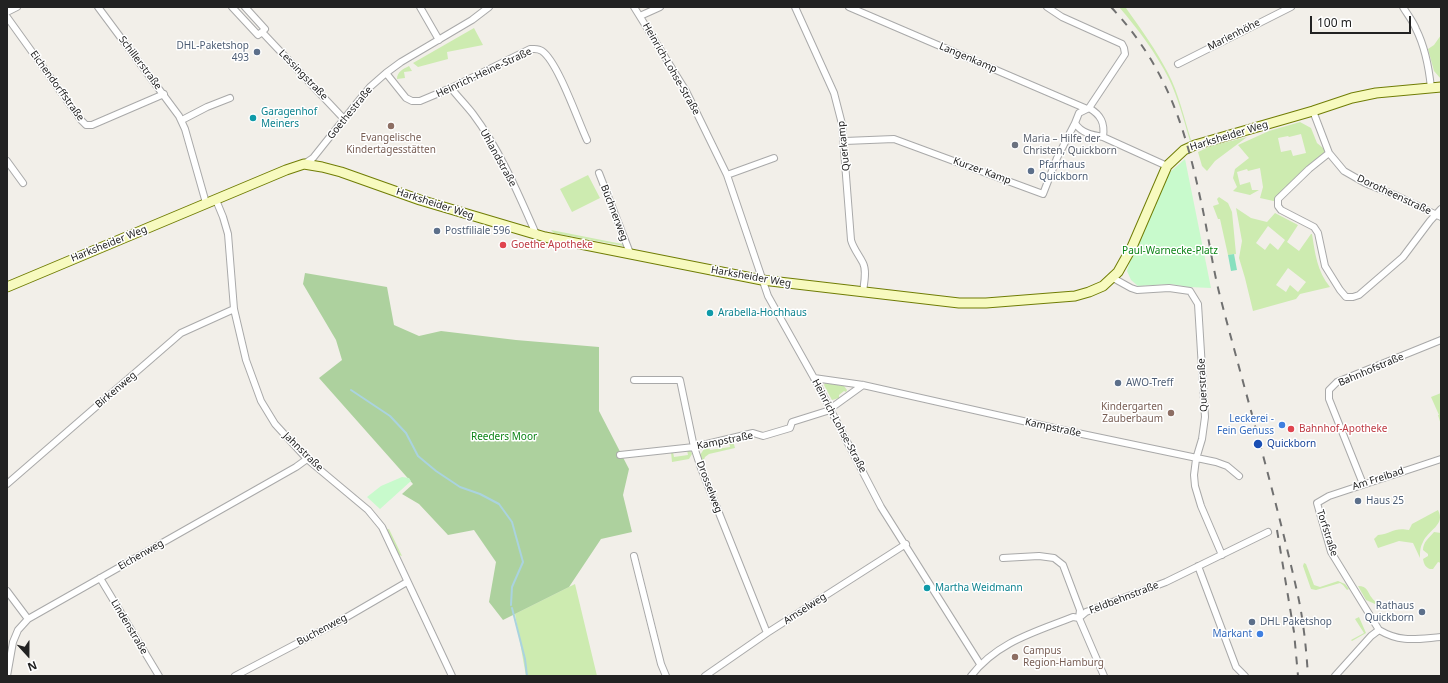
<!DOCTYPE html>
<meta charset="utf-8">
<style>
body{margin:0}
#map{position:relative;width:1448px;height:683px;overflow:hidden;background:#f2efe9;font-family:"Noto Sans",sans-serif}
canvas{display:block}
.frame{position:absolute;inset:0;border:8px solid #222;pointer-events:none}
.north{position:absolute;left:8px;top:635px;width:40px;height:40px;-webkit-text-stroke:3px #fff;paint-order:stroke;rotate:159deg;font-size:11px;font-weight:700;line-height:16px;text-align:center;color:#222}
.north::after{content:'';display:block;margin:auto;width:14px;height:18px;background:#222;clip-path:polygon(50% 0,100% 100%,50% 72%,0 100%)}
.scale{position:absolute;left:1310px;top:16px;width:101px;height:18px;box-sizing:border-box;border:2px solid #222;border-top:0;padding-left:5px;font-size:12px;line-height:14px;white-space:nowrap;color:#222;-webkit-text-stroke:3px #fff;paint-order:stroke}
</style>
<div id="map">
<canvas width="1448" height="683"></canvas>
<div class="frame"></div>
<div class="north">N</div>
<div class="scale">100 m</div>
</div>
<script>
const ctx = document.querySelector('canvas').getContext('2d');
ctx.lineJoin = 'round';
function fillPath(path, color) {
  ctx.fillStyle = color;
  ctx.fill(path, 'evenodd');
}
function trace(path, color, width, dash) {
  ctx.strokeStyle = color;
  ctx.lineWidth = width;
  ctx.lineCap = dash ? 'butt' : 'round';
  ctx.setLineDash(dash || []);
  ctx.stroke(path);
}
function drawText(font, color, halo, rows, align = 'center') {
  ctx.font = font + ' "Noto Sans",sans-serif';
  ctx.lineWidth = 3;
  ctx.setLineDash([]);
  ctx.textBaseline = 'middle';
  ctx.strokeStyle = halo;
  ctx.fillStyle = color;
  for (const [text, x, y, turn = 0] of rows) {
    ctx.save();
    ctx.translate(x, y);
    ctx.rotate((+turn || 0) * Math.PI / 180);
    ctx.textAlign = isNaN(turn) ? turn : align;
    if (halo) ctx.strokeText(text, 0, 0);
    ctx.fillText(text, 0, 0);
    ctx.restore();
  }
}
const grass = new Path2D(`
 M 1119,7 L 1126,8 C 1141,29 1156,50 1168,73 C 1179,94 1184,118 1191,140 L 1190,141 C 1184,120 1178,98 1169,79 C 1156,53 1138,29 1119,7 Z
 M 474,28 L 483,45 L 447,52 L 448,59 L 418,67 L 413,63 Z
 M 1441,35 L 1441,79 L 1434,71 L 1428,49 L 1434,45 Z
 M 409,66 L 412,71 L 404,72 L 405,78 L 397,79 C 397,72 403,69 409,66 Z
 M 1300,122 L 1311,128 L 1317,143 L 1329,153 L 1278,202 L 1260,198 L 1263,187 L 1260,168 L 1248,171 L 1247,169 L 1237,172 L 1240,185 L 1250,182 L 1252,190 L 1259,190 L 1250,195 L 1233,191 L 1237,187 L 1233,178 L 1235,169 L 1249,158 L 1238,145 L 1269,131 ZM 1301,134 L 1306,153 L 1293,156 L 1291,150 L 1281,152 L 1278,138 L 1288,136 L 1289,137 Z
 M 1247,137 L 1215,161 L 1207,171 L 1202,166 L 1198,152 L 1211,146 Z
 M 588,175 L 600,198 L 572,212 L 560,189 Z
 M 1219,197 L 1228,203 L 1232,212 L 1236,254 L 1228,255 L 1220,219 L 1218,219 L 1213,206 L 1219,204 L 1217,199 Z
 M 1236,208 L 1251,218 L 1267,222 L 1275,213 L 1298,225 L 1287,242 L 1299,251 L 1311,234 L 1312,234 C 1315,253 1317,271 1330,287 L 1300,294 L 1296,299 L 1253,311 L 1245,278 L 1239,258 L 1242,241 ZM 1268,226 L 1285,240 L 1278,250 L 1270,243 L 1265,250 L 1256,243 ZM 1288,268 L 1306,282 L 1298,292 L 1290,285 L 1286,292 L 1276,285 Z
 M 551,230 L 622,244 L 624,246 L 554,233 Z
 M 825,383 L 844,386 L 847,390 L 846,392 L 844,391 L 839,395 L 839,398 L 832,400 L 824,385 Z
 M 1441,393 L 1441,425 L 1438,415 L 1439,415 L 1431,397 Z
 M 733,441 L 735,448 L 709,454 L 705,457 L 703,462 L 700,455 L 706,446 L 709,447 L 710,450 L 730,447 L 729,442 Z
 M 687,450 L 691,451 L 692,454 L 689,459 L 672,462 L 671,452 L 673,452 L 674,457 L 688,455 Z
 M 1438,510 C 1446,525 1428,530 1423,542 C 1420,547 1420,552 1420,558 L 1413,543 L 1399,541 L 1378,548 L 1374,539 L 1378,535 C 1392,534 1393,527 1409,530 L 1412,524 Z
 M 389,529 L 402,556 L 399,555 L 386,530 Z
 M 1434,532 L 1441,533 L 1441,563 L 1438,562 L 1433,569 L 1430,569 C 1425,567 1424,564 1423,559 L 1428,556 L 1428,554 L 1423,550 C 1423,542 1429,538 1434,532 Z
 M 1304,563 L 1306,564 L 1314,585 L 1320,587 L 1338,581 L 1345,584 L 1349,589 L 1347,590 L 1343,585 L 1340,583 L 1316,590 L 1311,589 L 1303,566 Z
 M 575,584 L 597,676 L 526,676 L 515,614 Z
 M 1358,586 C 1368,586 1367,592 1372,598 C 1373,600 1375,601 1377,603 L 1375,604 L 1366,600 Z
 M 1359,617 L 1366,633 L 1352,641 L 1351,640 L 1364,633 L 1355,619 Z`);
const forest = new Path2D(`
 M 305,273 L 387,287 L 394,325 L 419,336 L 441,331 L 516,340 L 599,347 L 599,411 L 629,469 L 623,495 L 632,532 L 601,539 L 569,587 L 503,620 L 489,602 L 496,562 L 474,530 L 448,535 L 419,504 L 402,494 L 413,484 L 319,378 L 342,360 L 336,340 L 303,284 Z`);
const park = new Path2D(`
 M 1185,159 L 1211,288 L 1189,287 L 1171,284 L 1138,286 L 1131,280 L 1127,271 L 1132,255 L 1169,173 Z
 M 402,477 L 409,478 L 411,481 L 380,509 L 367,497 L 381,486 Z`);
const pitch = new Path2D(`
 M 1234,254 L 1237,270 L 1231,271 L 1228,255 Z`);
const stream = new Path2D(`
 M 351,390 L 390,416 L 406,433 L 418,456 L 436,471 L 460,487 L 480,494 L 499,504 L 512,522 L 523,562 L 512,587 L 511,605
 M 512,608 L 525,659 L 527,676`);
const street = new Path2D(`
 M 98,7 L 179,116 L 185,129 L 206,203
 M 232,7 L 258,35 L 262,32
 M 245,7 L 265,29 L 262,32 L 344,119
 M 420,7 L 439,40
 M 634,7 L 686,91 L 727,175 L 768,296 L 814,378 L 881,507 L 980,664
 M 795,7 L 834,93 L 842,124 L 851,240 C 853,248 859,255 863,263 C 867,271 864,283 863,292
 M 849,7 L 1087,109
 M 1047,7 L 1062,17 L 1122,44 L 1124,48 L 1125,54 L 1089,108
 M 1403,7 C 1407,14 1413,21 1416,29 C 1425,47 1429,68 1431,88
 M 7,12 L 17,7
 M 640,16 L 660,7
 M 7,17 L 81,120 L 86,125 L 92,125 L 164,94
 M 1178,64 L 1291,7
 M 386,73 L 406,98 L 412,101 L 420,101 L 451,88 L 530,49 C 535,49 538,48 542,51 C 558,62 578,121 587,140
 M 451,88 C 458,97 466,105 473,114 C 500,150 518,193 536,234
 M 1089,108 C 1101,115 1105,123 1103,137 C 1092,135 1081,133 1075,123 L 1079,113 Z
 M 1313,111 L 1329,153 L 1344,171 L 1365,183 L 1397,196 L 1441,217
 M 182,120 L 207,107 L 230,98
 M 1103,137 L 1167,166
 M 845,141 L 894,139 L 1043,194 L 1057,158 L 1075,123
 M 1329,153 L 1309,169 L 1278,199 L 1278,206 L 1281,210 L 1314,227 L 1318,233 L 1325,266 L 1340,290 L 1346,297 L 1353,297 L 1359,295 L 1403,257 L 1430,221 L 1441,209
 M 7,161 L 23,183
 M 304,164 L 313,158 L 356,104 L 370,87 L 386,73 L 401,62 L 472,20 L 489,7
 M 599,173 L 630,253
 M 727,175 L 774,158
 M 216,200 L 223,217 L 228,234 L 234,309 L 246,360 L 261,401 L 275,424 L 307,459 L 368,510 L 382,527 L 452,676
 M 1113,278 L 1131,288 L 1137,290 L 1169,288 L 1190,291 L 1198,304 L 1205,417 L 1202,439 L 1196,459 L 1194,475 L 1195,486 L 1201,506 L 1222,555
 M 814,378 L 863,385 L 1063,430 L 1216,462 L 1227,466 L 1239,476
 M 634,380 L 680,380 L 694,447 L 701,468 L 767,633
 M 620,455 L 694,447 L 753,433 L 763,436 L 790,428 L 792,422 L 827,411 L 863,385
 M 1441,459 L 1329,496 L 1317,503 L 1331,552 L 1379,630 C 1401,643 1416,639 1441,637
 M 7,484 L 181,333 L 234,309
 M 1363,484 L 1329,399 L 1329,390 L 1337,382 L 1441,340
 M 634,556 L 661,664 L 666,676
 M 1003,558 L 1039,556 L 1054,558 L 1063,565 L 1080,610 L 1079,618
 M 1198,566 L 1236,667 L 1245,676
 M 100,578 L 159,676
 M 7,591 L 28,619
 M 1079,618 L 1104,676
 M 7,676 L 13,642 L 18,630 L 28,619 L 296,467 L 307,459
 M 235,676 L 340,621 L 407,582
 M 705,676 L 767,633 L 906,544
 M 971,676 C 997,642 1035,632 1073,617 L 1079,618 L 1086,612 L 1166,582 L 1268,532
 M 1335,676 L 1371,636 L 1379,630`);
const secondary = new Path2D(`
 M 7,287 L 286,170 L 304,164 L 322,167 L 341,172 L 420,200 L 511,227 L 545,237 L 676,263 L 762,280 L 959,303 L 986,303 L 1075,296 L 1089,292 L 1103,286 L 1118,272 L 1132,247 L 1167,166 L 1184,150 L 1195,145 L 1313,111 L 1352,98 L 1376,93 L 1441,87`);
const rail = new Path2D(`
 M 1111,7 C 1164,64 1184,122 1200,197 C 1208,231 1212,266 1221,300 C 1246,395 1274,490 1296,587 C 1303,616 1306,645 1308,676
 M 1277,530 L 1294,632 L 1298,676`);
const markers = [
 [257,52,4,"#5c6f8a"],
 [253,118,4,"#0f9aa8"],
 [391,126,4,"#8d6e63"],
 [1015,145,4,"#6b7280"],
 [1031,171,4,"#5c6f8a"],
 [437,231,4,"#5c6f8a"],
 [503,245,4,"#e0444e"],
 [710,313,4,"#0f9aa8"],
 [1118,383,4,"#5c6f8a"],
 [1171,413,4,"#8d6e63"],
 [1282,425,4,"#3f7fe0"],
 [1291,429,4,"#e0444e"],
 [1258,444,5,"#1a4fb4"],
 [1358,501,4,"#5c6f8a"],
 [927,588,4,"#0f9aa8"],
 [1422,612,4,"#5c6f8a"],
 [1252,622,4,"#5c6f8a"],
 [1260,634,4,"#3f7fe0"],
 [1015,657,4,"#8d6e63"]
];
const streetNames = [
 ["Marienhöhe",1234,35,-27],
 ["Langenkamp",968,58,23],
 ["Schillerstraße",140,63,53],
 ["Heinrich-Lohse-Straße",671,69,60],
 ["Heinrich-Heine-Straße",484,73,-25],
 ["Lessingstraße",303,75,46],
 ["Eichendorffstraße",57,86,54],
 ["Goethestraße",350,113,-51],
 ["Harksheider Weg",1229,136,-17],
 ["Querkamp",844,146,-96],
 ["Uhlandstraße",498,158,61],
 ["Kurzer Kamp",982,171,20],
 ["Dorotheenstraße",1394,195,25],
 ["Harksheider Weg",435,204,18],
 ["Büchnerweg",614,213,69],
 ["Harksheider Weg",109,244,-22],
 ["Harksheider Weg",751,277,10],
 ["Bahnhofstraße",1371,370,-23],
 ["Querstraße",1203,385,-93],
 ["Birkenweg",116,390,-40],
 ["Heinrich-Lohse-Straße",839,426,62],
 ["Kampstraße",1053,428,12],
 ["Kampstraße",725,441,-11],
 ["Jahnstraße",303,452,44],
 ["Am Freibad",1378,479,-18],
 ["Drosselweg",709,487,69],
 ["Torfstraße",1327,533,72],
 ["Eichenweg",141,555,-30],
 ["Feldbehnstraße",1124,598,-21],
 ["Amselweg",805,609,-33],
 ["Lindenstraße",129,627,59],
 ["Buchenweg",322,630,-28]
];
const serviceNames = [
 ["DHL-Paketshop",249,46,"right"],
 ["493",249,58,"right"],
 ["Pfarrhaus",1039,165],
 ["Quickborn",1039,177],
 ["Postfiliale 596",445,231],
 ["AWO-Treff",1126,383],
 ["Haus 25",1366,501],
 ["Rathaus",1414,606,"right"],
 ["Quickborn",1414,618,"right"],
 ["DHL Paketshop",1260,622]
];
const cultureNames = [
 ["Garagenhof",261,112],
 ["Meiners",261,124],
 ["Arabella-Hochhaus",718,313],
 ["Martha Weidmann",935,588]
];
const educationNames = [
 ["Evangelische",391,138],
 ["Kindertagesstätten",391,150],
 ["Kindergarten",1163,407,"right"],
 ["Zauberbaum",1163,419,"right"],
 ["Campus",1023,651,"left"],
 ["Region-Hamburg",1023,663,"left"]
];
const worshipNames = [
 ["Maria – Hilfe der",1023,139],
 ["Christen, Quickborn",1023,151]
];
const healthNames = [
 ["Goethe Apotheke",511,245],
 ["Bahnhof-Apotheke",1299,429]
];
const parkNames = [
 ["Paul-Warnecke-Platz",1170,251],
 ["Reeders Moor",504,437]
];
const shopNames = [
 ["Leckerei -",1274,419],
 ["Fein Genuss",1274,431],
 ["Markant",1252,634]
];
const transitNames = [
 ["Quickborn",1267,444]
];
fillPath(grass, '#cdebb0');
fillPath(forest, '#add19e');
fillPath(park, '#c8facc');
fillPath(pitch, '#88e0be');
trace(stream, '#aad3df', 2);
trace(street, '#a9a9a9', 8);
trace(secondary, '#707d05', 11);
trace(street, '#fff', 6);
trace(secondary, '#f7fabf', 9);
trace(rail, '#707070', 2, [8, 8]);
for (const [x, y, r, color] of markers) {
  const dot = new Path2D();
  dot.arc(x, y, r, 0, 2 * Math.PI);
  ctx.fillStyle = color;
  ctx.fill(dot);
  trace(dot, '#fff', 1.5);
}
drawText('10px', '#222', '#fff', streetNames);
drawText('10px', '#4e5e75', '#fff', serviceNames, 'left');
drawText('10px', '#0d838f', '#fff', cultureNames, 'left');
drawText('10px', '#785e54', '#fff', educationNames);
drawText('10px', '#5b616d', '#fff', worshipNames, 'left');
drawText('10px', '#be3a42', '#fff', healthNames, 'left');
drawText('10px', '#0c8416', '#fff', parkNames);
drawText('10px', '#366cbe', '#fff', shopNames, 'right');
drawText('10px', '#164399', '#fff', transitNames, 'left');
</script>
